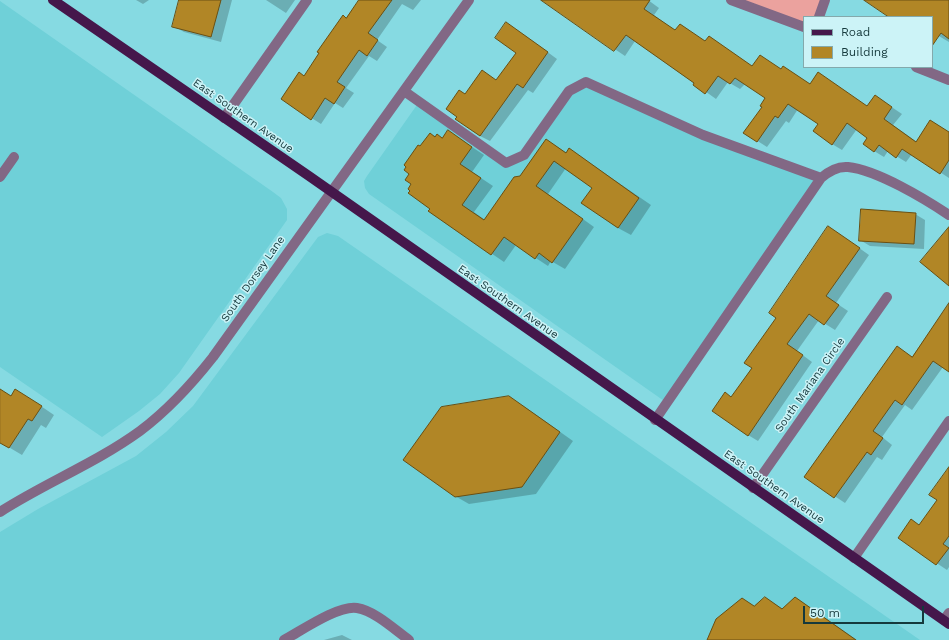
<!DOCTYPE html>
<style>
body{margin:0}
#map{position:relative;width:949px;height:640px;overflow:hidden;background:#86dae2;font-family:"Work Sans",sans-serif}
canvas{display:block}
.legend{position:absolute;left:803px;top:16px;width:130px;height:52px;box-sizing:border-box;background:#ccf3f7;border:1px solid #83a9ac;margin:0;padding:5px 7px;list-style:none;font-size:12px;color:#15393c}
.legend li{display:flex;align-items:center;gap:8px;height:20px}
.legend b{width:20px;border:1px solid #83a9ac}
.scale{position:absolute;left:803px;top:606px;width:121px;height:18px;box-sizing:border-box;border:2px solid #15393c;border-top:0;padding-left:5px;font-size:12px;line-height:14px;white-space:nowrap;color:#15393c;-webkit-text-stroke:3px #ccf3f7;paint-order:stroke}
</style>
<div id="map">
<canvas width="949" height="640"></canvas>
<ul class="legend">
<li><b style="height:5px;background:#45174b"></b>Road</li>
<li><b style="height:11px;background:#b18626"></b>Building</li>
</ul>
<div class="scale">50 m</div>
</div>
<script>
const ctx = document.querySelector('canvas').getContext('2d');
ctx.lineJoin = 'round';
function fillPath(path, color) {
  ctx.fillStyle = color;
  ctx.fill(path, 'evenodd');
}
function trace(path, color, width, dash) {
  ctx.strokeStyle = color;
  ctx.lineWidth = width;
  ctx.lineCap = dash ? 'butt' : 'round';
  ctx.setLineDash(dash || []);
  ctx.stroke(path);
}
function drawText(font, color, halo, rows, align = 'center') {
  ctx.font = font + ' "Work Sans",sans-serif';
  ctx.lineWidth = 3;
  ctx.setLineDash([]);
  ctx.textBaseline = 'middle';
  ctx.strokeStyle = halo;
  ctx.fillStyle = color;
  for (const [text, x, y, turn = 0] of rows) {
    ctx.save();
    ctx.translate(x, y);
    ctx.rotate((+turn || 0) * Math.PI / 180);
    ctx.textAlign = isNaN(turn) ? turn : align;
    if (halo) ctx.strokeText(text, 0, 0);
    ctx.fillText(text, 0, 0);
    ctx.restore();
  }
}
const built = new Path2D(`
 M 0,1 L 273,192 L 281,198 L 287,209 L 287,220 L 179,373 L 160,394 L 139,411 L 102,437 L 0,367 Z
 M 586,82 L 821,178 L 667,403 L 369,194 L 365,188 L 364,181 L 367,176 L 419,102 L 506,163 L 524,155 L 569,91 Z
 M 327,233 L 338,236 L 920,640 L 409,640 L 357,608 L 284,640 L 0,640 L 0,532 L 38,509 L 136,456 L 166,432 L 193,406 L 318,237 Z`);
const green = new Path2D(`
 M 731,0 L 825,0 L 819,17 L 804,17 L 804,27 Z`);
const shadow = new Path2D(`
 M 136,0 L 149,0 L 143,4 Z
 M 180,0 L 232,0 L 221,42 L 184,32 L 173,26 Z
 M 266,0 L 295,0 L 286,13 Z
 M 360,0 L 421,0 L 413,10 L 402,4 L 377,40 L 387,47 L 377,61 L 369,56 L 346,88 L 354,93 L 343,108 L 335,103 L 321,124 L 282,99 L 304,77 Z
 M 542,0 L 648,0 L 659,8 L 654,15 L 676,31 L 680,25 L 706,42 L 710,37 L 753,67 L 782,70 L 810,84 L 868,107 L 875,96 L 902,114 L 893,125 L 917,142 L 931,121 L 949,132 L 949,178 L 912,154 L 906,162 L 888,151 L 884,157 L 874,151 L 869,137 L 857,129 L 842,150 L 832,144 L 819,124 L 798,109 L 789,123 L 786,121 L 767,147 L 745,133 L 763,107 L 766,98 L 745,84 L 740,89 L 728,82 L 716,99 L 635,41 L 625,56 Z
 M 866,0 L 949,0 L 949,42 L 932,32 L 932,17 L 891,17 Z
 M 516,29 L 557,59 L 533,93 L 528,90 L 490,141 L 480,136 L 466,95 L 497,81 L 517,52 Z
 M 448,131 L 484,155 L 472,172 L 493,186 L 474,212 L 485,220 L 520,177 L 546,140 L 567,153 L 581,157 L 651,205 L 631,235 L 618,228 L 594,187 L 566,168 L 548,194 L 594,227 L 565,269 L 551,261 L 548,266 L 516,245 L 504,262 L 429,211 L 431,208 L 413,184 L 411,174 L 420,147 L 430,134 L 443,139 Z
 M 915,214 L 925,220 L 924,249 L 870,246 L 860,240 Z
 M 838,233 L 869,255 L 836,303 L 848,311 L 835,330 L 819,320 L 797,351 L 812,362 L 758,441 L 748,435 L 732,398 Z
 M 949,305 L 949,370 L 943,367 L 912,410 L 905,405 L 882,437 L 892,445 L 882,460 L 877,457 L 845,503 L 806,477 L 907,353 L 913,358 Z
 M 0,390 L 11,397 L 29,398 L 54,415 L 46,428 L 41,425 L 22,455 L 0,442 Z
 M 522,405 L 573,441 L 536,494 L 469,504 L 455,496 Z
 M 949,469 L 949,567 L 947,570 L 899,538 L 920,526 L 938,500 Z
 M 765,598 L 783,609 L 796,598 L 857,640 L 708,640 L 742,599 L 755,607 Z
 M 342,635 L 352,640 L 324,640 Z`);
const building = new Path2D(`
 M 179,0 L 221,0 L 211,37 L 172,27 Z
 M 359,0 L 392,0 L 368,33 L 378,40 L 367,56 L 359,50 L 337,82 L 345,87 L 334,104 L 325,98 L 311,120 L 281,99 L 299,72 L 304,76 L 319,53 L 317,52 L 343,15 L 346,18 Z
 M 541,0 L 650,0 L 644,9 L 675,30 L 680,24 L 705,41 L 709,36 L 752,66 L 760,55 L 781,69 L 783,66 L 810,84 L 818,72 L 867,106 L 875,95 L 892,107 L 884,119 L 916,142 L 930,120 L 949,132 L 949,160 L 940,174 L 902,149 L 896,158 L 879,145 L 874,152 L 863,144 L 867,138 L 847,123 L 832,145 L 813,131 L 818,124 L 788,104 L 778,118 L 775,116 L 757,142 L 743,133 L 762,107 L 760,106 L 765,98 L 735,78 L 730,84 L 718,76 L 705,94 L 693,85 L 694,83 L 626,35 L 614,51 Z
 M 864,0 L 949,0 L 949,39 L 941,33 L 932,46 L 932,17 L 889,17 Z
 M 506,22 L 548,52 L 523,88 L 517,84 L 480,136 L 455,119 L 457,117 L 446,109 L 459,90 L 465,94 L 482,70 L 496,80 L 516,53 L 495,38 Z
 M 448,130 L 472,147 L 460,164 L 481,178 L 462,205 L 484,220 L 514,177 L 520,176 L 546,139 L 566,153 L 569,148 L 639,198 L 618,228 L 581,203 L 592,188 L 554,161 L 536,186 L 583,219 L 552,263 L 539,253 L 535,259 L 504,237 L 491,255 L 428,211 L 430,209 L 408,193 L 410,191 L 408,189 L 411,184 L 405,180 L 409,174 L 404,170 L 406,167 L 404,165 L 418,145 L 420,146 L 430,133 L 435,137 L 437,134 L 442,138 Z
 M 861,209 L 916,213 L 914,244 L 859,241 Z
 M 828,226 L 860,248 L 826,296 L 839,305 L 824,325 L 809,314 L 787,344 L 803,355 L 748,436 L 712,411 L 725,392 L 731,397 L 752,368 L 744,363 L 776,318 L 769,313 Z
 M 949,227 L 949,286 L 920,262 Z
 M 949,303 L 949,372 L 933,361 L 902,405 L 895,400 L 873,431 L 883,438 L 871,455 L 867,452 L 834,498 L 804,477 L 897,346 L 912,357 Z
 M 0,389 L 11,396 L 15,389 L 42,406 L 32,421 L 28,419 L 9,448 L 0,443 Z
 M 509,396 L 560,432 L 522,487 L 455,497 L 403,460 L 441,407 Z
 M 949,467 L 949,536 L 943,544 L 949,548 L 936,565 L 898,538 L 911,519 L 919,525 L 937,500 L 929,495 Z
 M 765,597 L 782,609 L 795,597 L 856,640 L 707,640 L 716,619 L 742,598 L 754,606 Z`);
const minor = new Path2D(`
 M 731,0 L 804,27
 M 819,17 L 825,0
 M 916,67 L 949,80
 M 404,91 L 506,163 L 524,155 L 569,91 L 586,82 L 703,135 L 821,178
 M 224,118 L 307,0
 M 0,177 L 14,157
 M 655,420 L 821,178 C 829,171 837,166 848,167 C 877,170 925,199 949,215
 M 753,488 L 887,297
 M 0,512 C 45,483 96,463 140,431 C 168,410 191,385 213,357 L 469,0
 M 854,558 L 949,421
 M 944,620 L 949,613
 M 284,640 C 301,631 338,605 357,608 C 375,611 394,629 409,640`);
const major = new Path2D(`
 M 53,0 L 309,176 L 949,624`);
const streetNames = [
 ["East Southern Avenue",243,116,35],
 ["South Dorsey Lane",253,279,-55],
 ["East Southern Avenue",508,302,35],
 ["South Mariana Circle",810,385,-55],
 ["East Southern Avenue",774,487,35]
];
fillPath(built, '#6fd0d8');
fillPath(green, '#eba29e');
fillPath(shadow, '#0003');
fillPath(building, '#b18626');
trace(building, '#6a4f12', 1);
trace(minor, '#826885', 10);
trace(major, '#45174b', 10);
drawText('11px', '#15393c', '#ccf3f7', streetNames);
</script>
